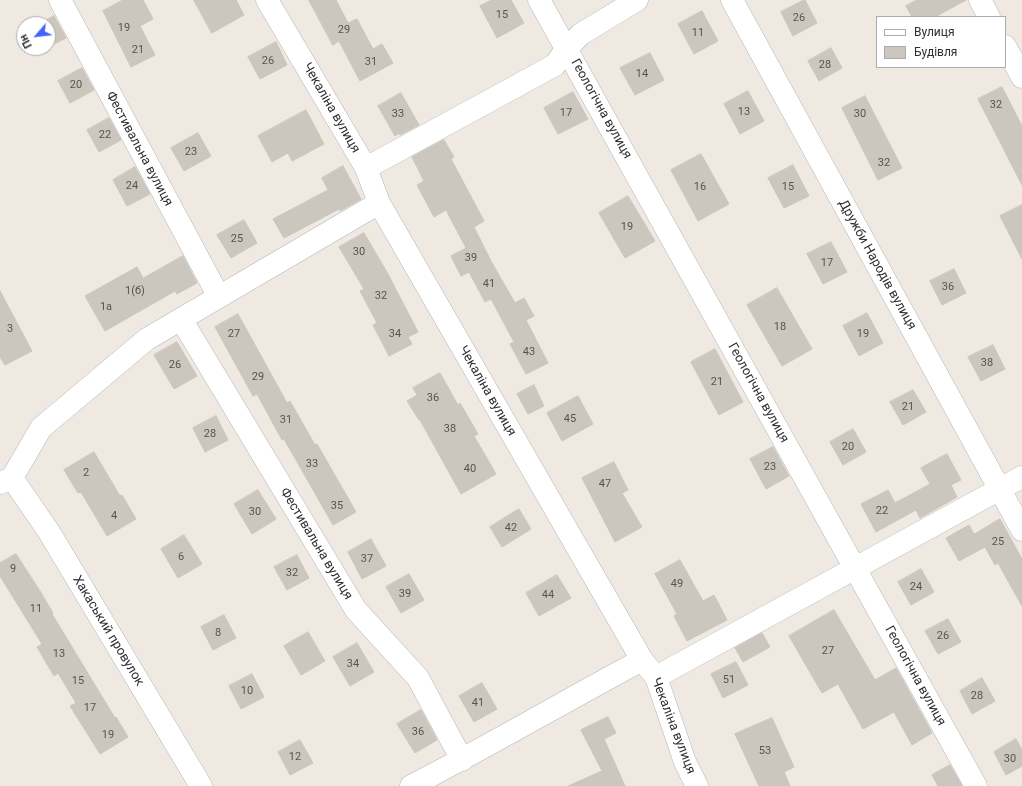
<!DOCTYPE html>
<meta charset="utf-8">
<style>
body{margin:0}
#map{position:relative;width:1022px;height:786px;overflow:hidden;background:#efe9e1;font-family:Roboto,sans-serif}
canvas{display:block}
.legend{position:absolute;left:876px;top:16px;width:130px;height:52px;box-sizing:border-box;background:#fff;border:1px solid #ababab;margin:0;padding:5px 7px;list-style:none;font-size:12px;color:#2e2e2e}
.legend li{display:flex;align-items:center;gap:8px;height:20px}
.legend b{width:20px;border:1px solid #ababab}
.north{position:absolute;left:16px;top:16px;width:40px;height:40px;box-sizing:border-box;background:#fff;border:1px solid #ababab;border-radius:50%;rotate:242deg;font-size:11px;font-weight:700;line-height:16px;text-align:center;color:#2e2e2e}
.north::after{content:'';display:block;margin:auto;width:14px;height:18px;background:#4264fb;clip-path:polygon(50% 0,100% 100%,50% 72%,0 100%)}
</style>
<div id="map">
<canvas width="1022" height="786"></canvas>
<ul class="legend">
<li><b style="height:5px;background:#fff"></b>Вулиця</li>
<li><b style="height:11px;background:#cbc7bf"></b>Будівля</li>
</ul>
<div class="north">Пн</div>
</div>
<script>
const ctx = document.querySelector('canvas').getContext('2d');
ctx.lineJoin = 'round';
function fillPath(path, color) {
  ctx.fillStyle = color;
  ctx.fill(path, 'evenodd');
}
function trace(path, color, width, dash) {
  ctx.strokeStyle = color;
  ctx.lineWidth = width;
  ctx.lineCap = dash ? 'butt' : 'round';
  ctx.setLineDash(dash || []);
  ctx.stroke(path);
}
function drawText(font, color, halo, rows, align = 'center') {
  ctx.font = font + ' Roboto,sans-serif';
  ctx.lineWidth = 3;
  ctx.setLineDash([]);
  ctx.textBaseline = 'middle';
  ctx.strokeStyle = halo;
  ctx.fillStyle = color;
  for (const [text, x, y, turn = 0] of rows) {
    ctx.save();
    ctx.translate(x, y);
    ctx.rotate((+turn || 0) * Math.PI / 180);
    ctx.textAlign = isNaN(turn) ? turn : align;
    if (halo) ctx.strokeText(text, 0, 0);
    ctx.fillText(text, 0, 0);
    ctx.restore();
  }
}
const building = new Path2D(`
 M 123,0 L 143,0 L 153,19 L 140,26 L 155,55 L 131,67 L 103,11 Z
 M 194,0 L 236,0 L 244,15 L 212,33 Z
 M 309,0 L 336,0 L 348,23 L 357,19 L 373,49 L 382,44 L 393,63 L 360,81 L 339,41 L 333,45 Z
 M 492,0 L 511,0 L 524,23 L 497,38 L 480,6 Z
 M 804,0 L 805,0 L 817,23 L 793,36 L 781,12 Z
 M 917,0 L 966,0 L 935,17 L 912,17 L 906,6 Z
 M 702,11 L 718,41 L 694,54 L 678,24 Z
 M 54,16 L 66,38 L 48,47 L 48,24 L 39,24 Z
 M 276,42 L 287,65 L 260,79 L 248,57 Z
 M 831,48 L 842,68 L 819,81 L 808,61 Z
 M 650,53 L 664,80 L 635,95 L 620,68 Z
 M 82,68 L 94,90 L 70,103 L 58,81 Z
 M 1002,87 L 1022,126 L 1022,185 L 978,99 Z
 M 748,91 L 764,121 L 740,134 L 724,104 Z
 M 573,92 L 588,119 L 558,134 L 544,108 Z
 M 401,93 L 419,125 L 400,135 L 399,133 L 395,136 L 378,106 Z
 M 865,96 L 902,168 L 878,180 L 842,108 Z
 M 306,110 L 324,144 L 292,161 L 288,153 L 272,162 L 258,136 Z
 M 109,118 L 121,140 L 99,152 L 87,130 Z
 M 198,133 L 211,156 L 184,171 L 171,148 Z
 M 444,140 L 454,157 L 451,159 L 484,221 L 474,227 L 491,261 L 515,303 L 524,298 L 534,316 L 526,320 L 548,363 L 526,374 L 510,344 L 514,342 L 491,299 L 485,302 L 469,272 L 461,276 L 451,256 L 466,248 L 446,210 L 434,217 L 417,185 L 424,181 L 412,157 Z
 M 701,154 L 729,204 L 698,221 L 671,170 Z
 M 793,165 L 809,196 L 784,208 L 768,178 Z
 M 343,166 L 361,199 L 340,211 L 339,209 L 284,238 L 273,219 L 328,190 L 322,178 Z
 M 135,167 L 150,194 L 127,206 L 113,180 Z
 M 628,196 L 655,241 L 625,258 L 599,213 Z
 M 1022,205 L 1022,259 L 1000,216 Z
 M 244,220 L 257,243 L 231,258 L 217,235 Z
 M 364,233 L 388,274 L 418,332 L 408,337 L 412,344 L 389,356 L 373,325 L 377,323 L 360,291 L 364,289 L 339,247 Z
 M 831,242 L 847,272 L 823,284 L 807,254 Z
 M 183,256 L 197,283 L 177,294 L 175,291 L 105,331 L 85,296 L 137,267 L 143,278 Z
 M 954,269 L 966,293 L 942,305 L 930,281 Z
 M 777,288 L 812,349 L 782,366 L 747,305 Z
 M 0,291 L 32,351 L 5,365 L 0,357 Z
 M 867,313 L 883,343 L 859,356 L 843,326 Z
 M 238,314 L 287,403 L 290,401 L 315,445 L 317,444 L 356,512 L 333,525 L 284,439 L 282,440 L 257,394 L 253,396 L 215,327 Z
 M 177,342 L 197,376 L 174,389 L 154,355 Z
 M 993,345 L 1005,369 L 981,381 L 968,357 Z
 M 715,349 L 743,402 L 719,415 L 691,362 Z
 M 440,373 L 458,405 L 460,403 L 478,434 L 474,436 L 496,474 L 461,494 L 420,420 L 419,420 L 407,401 L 417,395 L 413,388 Z
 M 534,385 L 544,406 L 528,414 L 517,394 Z
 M 913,390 L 926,412 L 903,425 L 890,402 Z
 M 578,396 L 593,424 L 562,441 L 547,413 Z
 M 216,416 L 228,440 L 205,452 L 193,428 Z
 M 853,429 L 866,452 L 843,465 L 830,442 Z
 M 773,447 L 789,476 L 766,489 L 750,459 Z
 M 94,452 L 120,496 L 122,495 L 136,519 L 107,536 L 81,492 L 78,493 L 64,470 Z
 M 947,454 L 961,480 L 951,485 L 957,497 L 920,518 L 916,510 L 876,532 L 861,504 L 888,490 L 895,503 L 930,484 L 921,468 Z
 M 614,462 L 628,490 L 622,493 L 642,527 L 615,542 L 582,478 Z
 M 258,490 L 276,519 L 252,534 L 234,504 Z
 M 519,509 L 531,529 L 502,547 L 490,527 Z
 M 1000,519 L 1022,559 L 1022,606 L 998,563 L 995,565 L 985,547 L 959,561 L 946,538 L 969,525 L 974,534 Z
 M 184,535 L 202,564 L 178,578 L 161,549 Z
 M 371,539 L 386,566 L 362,579 L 348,552 Z
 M 16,554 L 40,591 L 53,613 L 52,614 L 115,718 L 116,717 L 128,737 L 100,754 L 70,706 L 76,703 L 58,673 L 54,676 L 37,647 L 42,644 L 0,576 L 0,563 Z
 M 297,555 L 309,578 L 287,590 L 274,567 Z
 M 680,560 L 703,601 L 714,595 L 727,620 L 687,641 L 674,616 L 677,614 L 655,574 Z
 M 921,569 L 934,592 L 911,605 L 898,582 Z
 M 409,574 L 424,600 L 401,613 L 386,587 Z
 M 557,575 L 571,598 L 539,616 L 526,593 Z
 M 834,610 L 875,680 L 896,668 L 932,733 L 912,745 L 894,712 L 863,729 L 838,684 L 822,693 L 789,636 Z
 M 224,615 L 236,638 L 213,650 L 201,627 Z
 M 948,619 L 961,642 L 938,654 L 925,631 Z
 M 308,632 L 325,661 L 301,675 L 284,646 Z
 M 762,633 L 770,647 L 743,662 L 735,648 Z
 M 357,643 L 374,672 L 350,686 L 333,657 Z
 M 736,662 L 748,685 L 723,698 L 711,674 Z
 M 252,674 L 264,697 L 241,709 L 229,686 Z
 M 982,678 L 995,701 L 972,714 L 960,691 Z
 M 482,683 L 497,709 L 474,722 L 459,696 Z
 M 421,710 L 437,740 L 415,753 L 397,724 Z
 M 608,717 L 616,733 L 604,739 L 625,786 L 568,786 L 602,771 L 581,730 Z
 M 772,718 L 794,767 L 784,772 L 790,786 L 759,786 L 735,734 Z
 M 1016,739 L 1022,750 L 1022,766 L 1006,775 L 994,752 Z
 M 300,740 L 313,763 L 290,775 L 278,752 Z
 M 950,765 L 962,786 L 938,786 L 932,775 Z`);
const minor = new Path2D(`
 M 60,0 L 219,297
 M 267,0 L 366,168 L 379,203 L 642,660 L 656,677 L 685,762 L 697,786
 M 539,0 L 976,786
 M 732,0 L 1022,530
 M 980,0 L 989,17
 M 1005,46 L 1022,77
 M 366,168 L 555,65 L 567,48 L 581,34 L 637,0
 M 181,319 L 356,610 L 418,678 L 462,760
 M 12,478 L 49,532 L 201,786
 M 0,483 L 12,478 L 41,428 L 147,339 L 379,203
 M 656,677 L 1022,477
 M 411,786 C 489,746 565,701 642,660`);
const numberNames = [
 ["15",502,15],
 ["26",799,18],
 ["19",124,28],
 ["29",344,30],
 ["11",698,33],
 ["21",138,50],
 ["26",268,61],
 ["31",371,62],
 ["28",825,65],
 ["14",642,74],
 ["20",76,85],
 ["32",996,105],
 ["13",744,112],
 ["17",566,113],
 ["33",398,114],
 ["30",860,114],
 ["22",105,135],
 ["23",191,152],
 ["32",884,163],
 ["24",132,186],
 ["16",700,187],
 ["15",788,187],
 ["19",627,227],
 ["25",237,239],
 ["30",359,252],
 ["39",471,258],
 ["17",827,263],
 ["41",489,284],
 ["36",948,287],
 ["1(б)",135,291],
 ["32",381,296],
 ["1а",106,307],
 ["18",780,327],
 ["3",10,329],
 ["27",234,334],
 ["34",395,334],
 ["19",863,334],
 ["43",529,352],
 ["38",987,363],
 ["26",175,365],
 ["29",258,377],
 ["21",717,382],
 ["36",433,398],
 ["21",908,407],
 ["45",570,419],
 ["31",286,420],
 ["38",450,429],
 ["28",210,434],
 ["20",848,447],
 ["33",312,464],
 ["23",770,467],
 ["40",470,469],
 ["2",86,473],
 ["47",605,484],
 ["35",337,506],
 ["22",882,511],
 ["30",255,512],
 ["4",114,516],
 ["42",511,528],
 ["25",998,542],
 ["6",181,557],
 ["37",367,559],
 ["9",13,569],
 ["32",292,573],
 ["49",677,584],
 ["24",916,587],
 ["39",405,594],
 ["44",548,595],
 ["11",36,609],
 ["8",218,633],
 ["26",943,636],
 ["27",828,651],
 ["13",59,654],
 ["34",353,664],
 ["51",729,680],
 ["15",78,681],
 ["10",247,691],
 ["28",977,696],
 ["41",478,703],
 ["17",90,708],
 ["36",418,732],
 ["19",108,735],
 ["53",765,751],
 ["12",295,757],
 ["30",1010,759]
];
const streetNames = [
 ["Чекаліна вулиця",331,108,60],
 ["Геологічна вулиця",601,109,61],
 ["Фестивальна вулиця",139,149,62],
 ["Дружби Народів вулиця",877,265,61],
 ["Чекаліна вулиця",487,391,60],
 ["Геологічна вулиця",758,393,61],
 ["Фестивальна вулиця",316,544,59],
 ["Хакаський провулок",108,631,59],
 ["Геологічна вулиця",915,676,61],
 ["Чекаліна вулиця",673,726,69]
];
fillPath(building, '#cbc7bf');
trace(building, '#cbc5ba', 1);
trace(minor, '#b4b7c1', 23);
trace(minor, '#fff', 22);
drawText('11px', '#555452', null, numberNames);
drawText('13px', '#2e2e2e', '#fff', streetNames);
</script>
